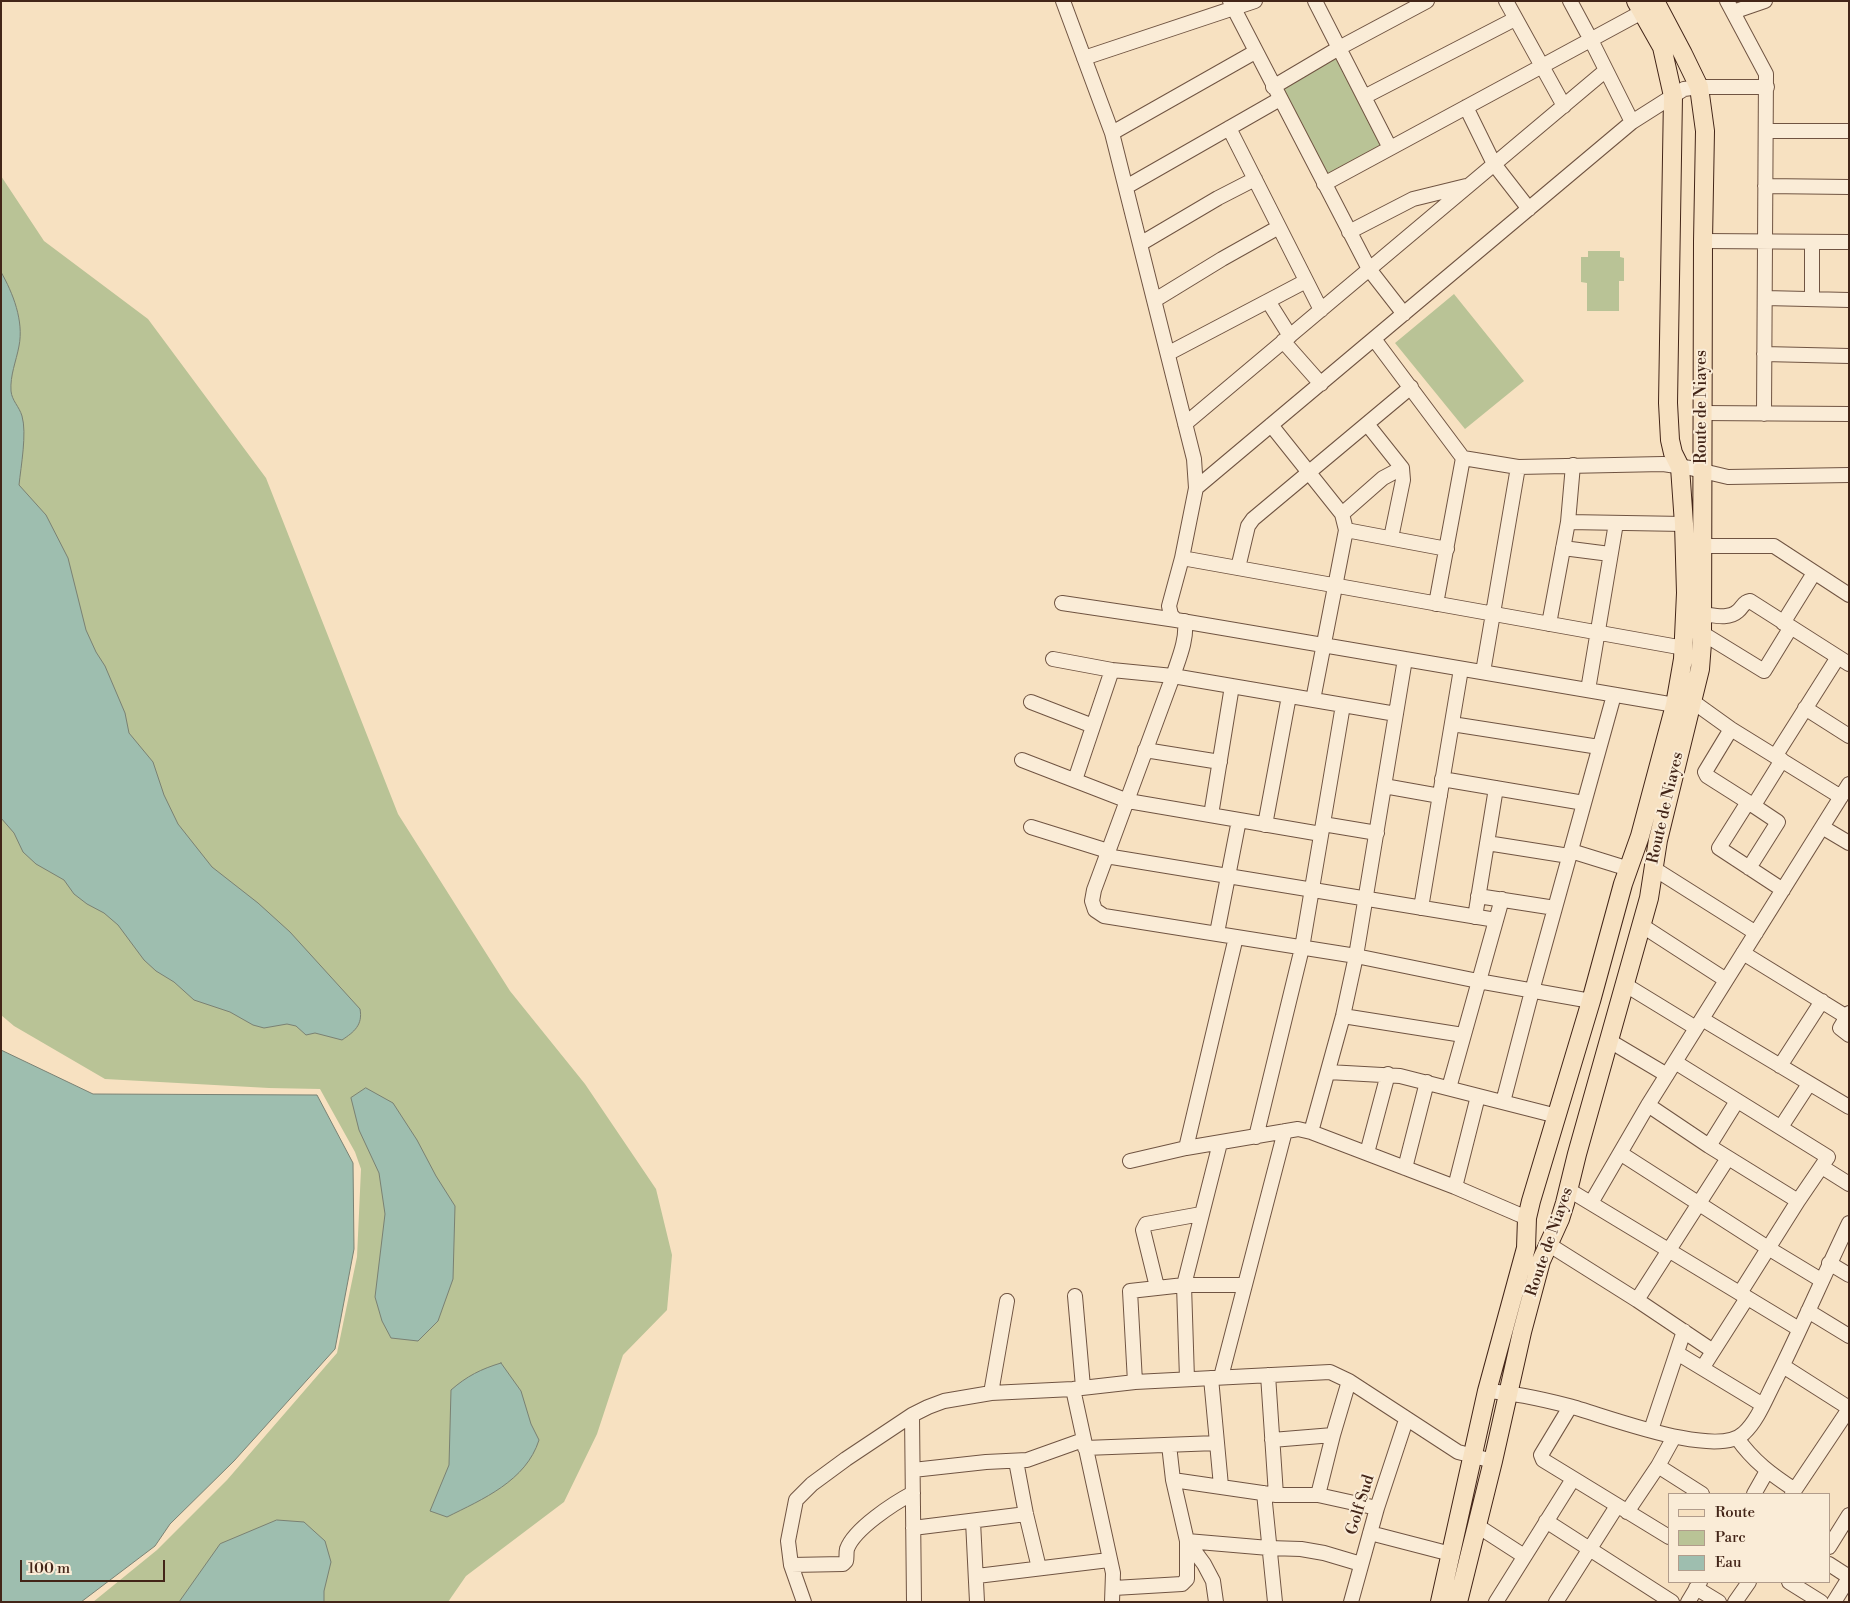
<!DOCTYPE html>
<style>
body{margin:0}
#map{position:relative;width:1850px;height:1603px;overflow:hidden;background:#f7e1c1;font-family:"Libre Bodoni",serif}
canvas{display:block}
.frame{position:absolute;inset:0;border:2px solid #432518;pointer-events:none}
.legend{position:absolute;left:1668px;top:1493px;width:162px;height:90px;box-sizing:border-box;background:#faecd7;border:1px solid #b19c8b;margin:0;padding:6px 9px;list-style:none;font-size:15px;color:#432518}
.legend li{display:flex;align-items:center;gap:10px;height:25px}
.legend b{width:25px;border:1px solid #b19c8b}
.scale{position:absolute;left:20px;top:1560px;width:145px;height:22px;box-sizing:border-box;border:2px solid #432518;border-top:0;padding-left:6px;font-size:15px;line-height:18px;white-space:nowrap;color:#432518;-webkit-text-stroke:4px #faecd7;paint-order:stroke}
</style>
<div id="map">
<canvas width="1850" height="1603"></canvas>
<div class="frame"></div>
<ul class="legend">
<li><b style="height:6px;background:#f7e1c1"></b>Route</li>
<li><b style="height:14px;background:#b9c396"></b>Parc</li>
<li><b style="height:14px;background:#9ebeaf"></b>Eau</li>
</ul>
<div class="scale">100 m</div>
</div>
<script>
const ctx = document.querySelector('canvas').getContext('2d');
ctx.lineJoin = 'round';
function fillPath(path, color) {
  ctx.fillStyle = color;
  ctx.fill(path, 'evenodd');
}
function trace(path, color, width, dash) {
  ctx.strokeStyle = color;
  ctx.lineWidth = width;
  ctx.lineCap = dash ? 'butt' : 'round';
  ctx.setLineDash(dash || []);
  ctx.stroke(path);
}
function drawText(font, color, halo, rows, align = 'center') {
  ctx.font = font + ' "Libre Bodoni",serif';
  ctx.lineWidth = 4;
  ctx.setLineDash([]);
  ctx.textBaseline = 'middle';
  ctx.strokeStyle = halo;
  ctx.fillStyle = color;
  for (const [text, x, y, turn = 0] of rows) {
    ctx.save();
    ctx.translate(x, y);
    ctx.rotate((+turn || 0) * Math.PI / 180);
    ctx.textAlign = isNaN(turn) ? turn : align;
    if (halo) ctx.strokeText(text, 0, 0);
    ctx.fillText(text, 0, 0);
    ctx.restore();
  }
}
const green = new Path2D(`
 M 1337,56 L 1384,144 L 1325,176 L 1278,88 Z
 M 1,176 L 44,241 L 148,319 L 266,478 L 398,814 L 510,991 L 585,1084 L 656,1189 L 672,1255 L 667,1310 L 623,1355 L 597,1434 L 564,1502 L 466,1576 L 448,1602 L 93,1602 L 157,1550 L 227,1480 L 337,1353 L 357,1257 L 361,1169 L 355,1152 L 320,1089 L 269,1088 L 105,1079 L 14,1026 L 1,1015 Z
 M 1588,251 L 1620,251 L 1620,257 L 1624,258 L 1624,281 L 1619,281 L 1619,311 L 1587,311 L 1587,283 L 1581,282 L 1581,257 L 1588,257 Z
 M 1454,294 L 1524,381 L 1465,429 L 1395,343 Z`);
const water = new Path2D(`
 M 1,272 C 13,293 24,321 19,346 C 16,362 10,375 11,391 C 12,401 19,406 22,416 C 27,433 21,466 19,485 L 46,515 L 68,558 L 86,630 L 96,652 L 105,666 L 125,713 L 129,733 L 153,762 L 164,795 L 178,824 L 212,867 L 258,903 L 290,932 L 360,1009 C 363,1025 354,1032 342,1040 L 315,1033 L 306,1035 L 296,1026 L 287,1024 L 264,1028 L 253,1025 L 230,1012 L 194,1000 L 174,982 L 156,971 L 144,960 L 118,925 L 104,913 L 87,904 L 74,894 L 64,880 L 36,864 L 23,852 L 14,833 L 1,818 Z
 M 1,1050 L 93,1094 L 317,1095 L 353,1163 L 354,1249 L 335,1349 L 234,1461 L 170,1524 L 155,1546 L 81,1602 L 1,1602 Z
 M 366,1088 L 393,1103 L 417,1140 L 436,1176 L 455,1206 L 453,1279 L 438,1321 L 418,1341 L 391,1338 L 382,1321 L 375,1297 L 385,1214 L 379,1173 L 359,1130 L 351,1098 Z
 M 501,1363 L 521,1391 L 531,1424 L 539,1440 C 526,1481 483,1499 447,1517 L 430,1511 L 449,1465 L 451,1390 C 467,1376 481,1369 501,1363 Z
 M 277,1520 L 304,1522 L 325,1541 L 331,1562 L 324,1591 L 324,1602 L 179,1602 L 220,1544 Z`);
const minor = new Path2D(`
 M 1063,1 L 1112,133 L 1194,459 L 1196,488 L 1182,558 L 1169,606 L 1171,615 L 1176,620 L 1675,705
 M 1230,1 L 1369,269 L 1404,314
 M 1315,1 L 1390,148
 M 1506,1 L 1564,106
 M 1570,1 L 1591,40 L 1632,122
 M 1727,1 L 1766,74 L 1764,414
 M 1733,12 L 1765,1
 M 1084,58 L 1255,1
 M 1273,87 L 1339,48 L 1427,1
 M 1364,97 L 1515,19
 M 1466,107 L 1494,164 L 1529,209
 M 1229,128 L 1321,310
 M 1767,131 L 1849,131
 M 1112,133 L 1255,52
 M 1324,184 L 1642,12
 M 1765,186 L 1849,187
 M 1126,187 L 1280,99
 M 1349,232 L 1413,199 L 1466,186
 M 1703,241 L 1849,242
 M 1812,243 L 1812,299
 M 1140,244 L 1218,198 L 1255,179
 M 1765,298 L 1849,300
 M 1155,300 L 1222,259 L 1279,227
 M 1268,301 L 1290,336
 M 1374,339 L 1463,458 L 1518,467 L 1663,464 L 1690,468 L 1728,477 L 1849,475
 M 1283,341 L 1321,384
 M 1169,353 L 1306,281
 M 1764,354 L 1849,356
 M 1702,413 L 1849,414
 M 1185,424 L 1605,71
 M 1367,424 L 1402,468 L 1403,480 L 1391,538
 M 1271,425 L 1342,514 L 1346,530 L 1313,700
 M 1196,488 L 1632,122 L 1684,89 L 1699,87 L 1767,87
 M 1342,514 L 1383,478 L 1402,468
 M 1568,522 L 1684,524
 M 1346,530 L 1447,549
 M 1701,546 L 1774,546 L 1849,595
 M 1563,548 L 1610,554
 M 1182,558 L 1684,648
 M 1238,568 L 1248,526 L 1253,519 L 1411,387
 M 1062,603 L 1176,620
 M 1436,604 L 1463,458
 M 1702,614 C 1713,615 1728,620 1738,611 C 1743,607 1743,602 1750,601 L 1849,664
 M 1185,621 C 1187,640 1179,658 1173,676 L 1094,890 L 1092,901 L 1095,910 L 1104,916 L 1356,956 L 1478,981 L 1591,1001
 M 1783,623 L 1814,573
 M 1549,624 L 1568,522 L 1573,465
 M 1702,633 L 1764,671 L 1791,627
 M 1053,659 L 1112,670 L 1173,676 L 1396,714
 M 1483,672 L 1518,467
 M 1588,690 L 1616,523
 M 1692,701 L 1731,729 L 1841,797
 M 1031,702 L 1093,726
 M 1805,708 L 1849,736
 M 1452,724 L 1599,747
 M 1731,729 L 1705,772 L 1707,776 L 1748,802
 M 1145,750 L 1220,762
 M 1776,755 L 1838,657
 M 1022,760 L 1128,801 L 1321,834
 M 1442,779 L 1584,803
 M 1075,780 L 1112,670
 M 1384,786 L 1440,796
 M 1754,805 L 1782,760
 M 1211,815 L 1232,686
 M 1323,824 L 1377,833
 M 1265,825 L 1289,696
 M 1031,827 L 1108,851
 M 1822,827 L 1849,843
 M 1487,843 L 1569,856
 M 1571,851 L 1629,869
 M 1106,856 L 1496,920
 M 1653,868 L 1756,933
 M 1749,868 L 1778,822 L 1748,802 L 1719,848 L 1783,890
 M 1478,896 L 1555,908
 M 1421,908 L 1461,669
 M 1475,917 L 1496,788
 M 1641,925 L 1726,980
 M 1217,933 L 1239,820
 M 1743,953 L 1847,1017
 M 1624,984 L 1696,1028
 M 1849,1013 L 1840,1028 L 1849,1035
 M 1343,1016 L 1463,1035
 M 1702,1019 L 1849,1107
 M 1608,1040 L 1667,1075
 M 1675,1062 L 1828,1157 L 1798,1201 L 1740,1293
 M 1780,1066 L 1822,1001
 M 1328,1072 L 1400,1076 L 1557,1116
 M 1449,1088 L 1502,899
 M 1503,1102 L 1532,991 L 1614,695
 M 1648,1105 L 1709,1146 L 1798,1201
 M 1781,1127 L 1809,1084
 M 1311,1132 L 1343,1016 L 1356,956 L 1405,659
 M 1256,1137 L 1302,948 L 1343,705
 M 1709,1146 L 1737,1101
 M 1186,1148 L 1236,937
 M 1367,1153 L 1388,1074
 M 1620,1153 L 1768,1248 L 1821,1280
 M 1130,1161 L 1186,1148 L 1298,1129 L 1311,1132 L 1455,1187 L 1527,1218
 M 1822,1167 L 1849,1184
 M 1405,1168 L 1427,1082
 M 1455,1187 L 1478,1096
 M 1569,1190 L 1799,1329
 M 1591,1203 L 1648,1105 L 1849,784
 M 1548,1244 L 1637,1300 L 1713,1351
 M 1829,1263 L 1849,1275
 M 1157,1287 L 1143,1230 L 1146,1224 L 1201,1214
 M 1075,1296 L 1083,1387
 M 1637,1300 L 1728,1158
 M 1808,1311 L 1849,1336
 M 1677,1353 L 1763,1405
 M 1783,1366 L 1849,1408
 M 1703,1367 L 1747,1298
 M 1268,1375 L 1276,1495
 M 1221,1377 L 1285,1131
 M 1211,1378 L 1221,1486
 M 1187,1379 L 1184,1285 L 1220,1143
 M 1135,1382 L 1130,1291 L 1184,1285 L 1244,1285
 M 1073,1389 L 1113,1573 L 1112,1602
 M 1487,1391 C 1515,1393 1542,1399 1569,1406 C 1604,1415 1717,1460 1744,1433 C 1758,1420 1766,1398 1775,1381 C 1801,1329 1824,1275 1849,1223
 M 991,1393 L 1007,1301
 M 1570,1407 L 1541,1455 L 1543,1460 L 1669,1537
 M 912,1415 L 914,1602
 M 1651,1430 L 1684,1331
 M 1737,1438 C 1753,1461 1772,1475 1795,1490
 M 1272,1440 L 1333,1435
 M 1085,1448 L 1217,1443
 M 1016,1461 L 1026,1514 L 1039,1568
 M 1658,1466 L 1702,1494
 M 913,1470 L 986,1462 L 1027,1460 L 1083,1440
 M 1173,1480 L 1276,1495 L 1318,1495 L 1377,1508
 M 1264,1493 L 1275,1602
 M 1754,1494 L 1767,1471
 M 1792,1494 L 1849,1409
 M 1318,1495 L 1333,1435 L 1349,1381
 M 1627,1512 L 1658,1466 L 1674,1437
 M 973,1521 L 977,1602
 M 1546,1521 L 1672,1602
 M 1476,1525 L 1524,1556
 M 913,1528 L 1026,1514
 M 1370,1533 L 1451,1554
 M 1187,1541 L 1269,1548 L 1301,1549 L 1324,1553 L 1361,1564
 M 1187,1541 L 1204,1564 L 1213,1581 L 1216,1602
 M 1829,1547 L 1849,1515
 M 1829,1564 L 1849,1577
 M 791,1565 L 843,1564 L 846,1561 C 847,1558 846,1553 847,1549 C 854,1529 894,1503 913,1493
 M 977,1576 L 1109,1560
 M 1789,1582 L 1821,1602
 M 1114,1588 L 1182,1584 L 1187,1579 L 1187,1541 L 1173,1480 L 1169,1445
 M 1696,1588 L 1719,1602
 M 804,1602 L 791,1565 L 788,1541 L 796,1500 L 812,1484 L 846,1459 L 912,1415 L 928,1407 L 944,1401 L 991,1393 L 1073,1389 L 1135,1382 L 1330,1372 L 1349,1381 L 1458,1452 L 1493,1461
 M 1351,1602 L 1377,1508 L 1406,1420
 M 1496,1602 L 1573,1479
 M 1556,1602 L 1617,1506
 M 1688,1602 L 1700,1582
 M 1735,1602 L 1749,1582
 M 1834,1602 L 1849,1578`);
const major = new Path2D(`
 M 1440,1602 L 1487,1391 L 1526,1248 L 1527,1218 L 1531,1201 L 1591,1001 L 1623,884 L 1640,836 L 1675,705 L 1683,659 L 1686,593 L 1684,524 L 1680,467 L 1673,453 L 1670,440 L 1668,403 L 1673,96 L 1662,47 L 1636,1
 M 1458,1602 L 1493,1461 L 1522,1332 L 1541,1261 L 1560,1219 L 1565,1203 L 1577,1154 L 1649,898 L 1658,840 L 1700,669 L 1702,643 L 1703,241 L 1705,131 L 1699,87 L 1683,54 L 1655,1`);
const streetNames = [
 ["Route de Niayes",1702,407,-90],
 ["Route de Niayes",1666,808,-77],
 ["Route de Niayes",1550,1242,-71],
 ["Golf Sud",1361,1505,-73]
];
fillPath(green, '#b9c396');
fillPath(water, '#9ebeaf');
trace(water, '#7a8173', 1);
trace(minor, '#705442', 16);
trace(major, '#432518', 20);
trace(minor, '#faecd7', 14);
trace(major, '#f7e1c1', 18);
drawText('16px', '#432518', '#faecd7', streetNames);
</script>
